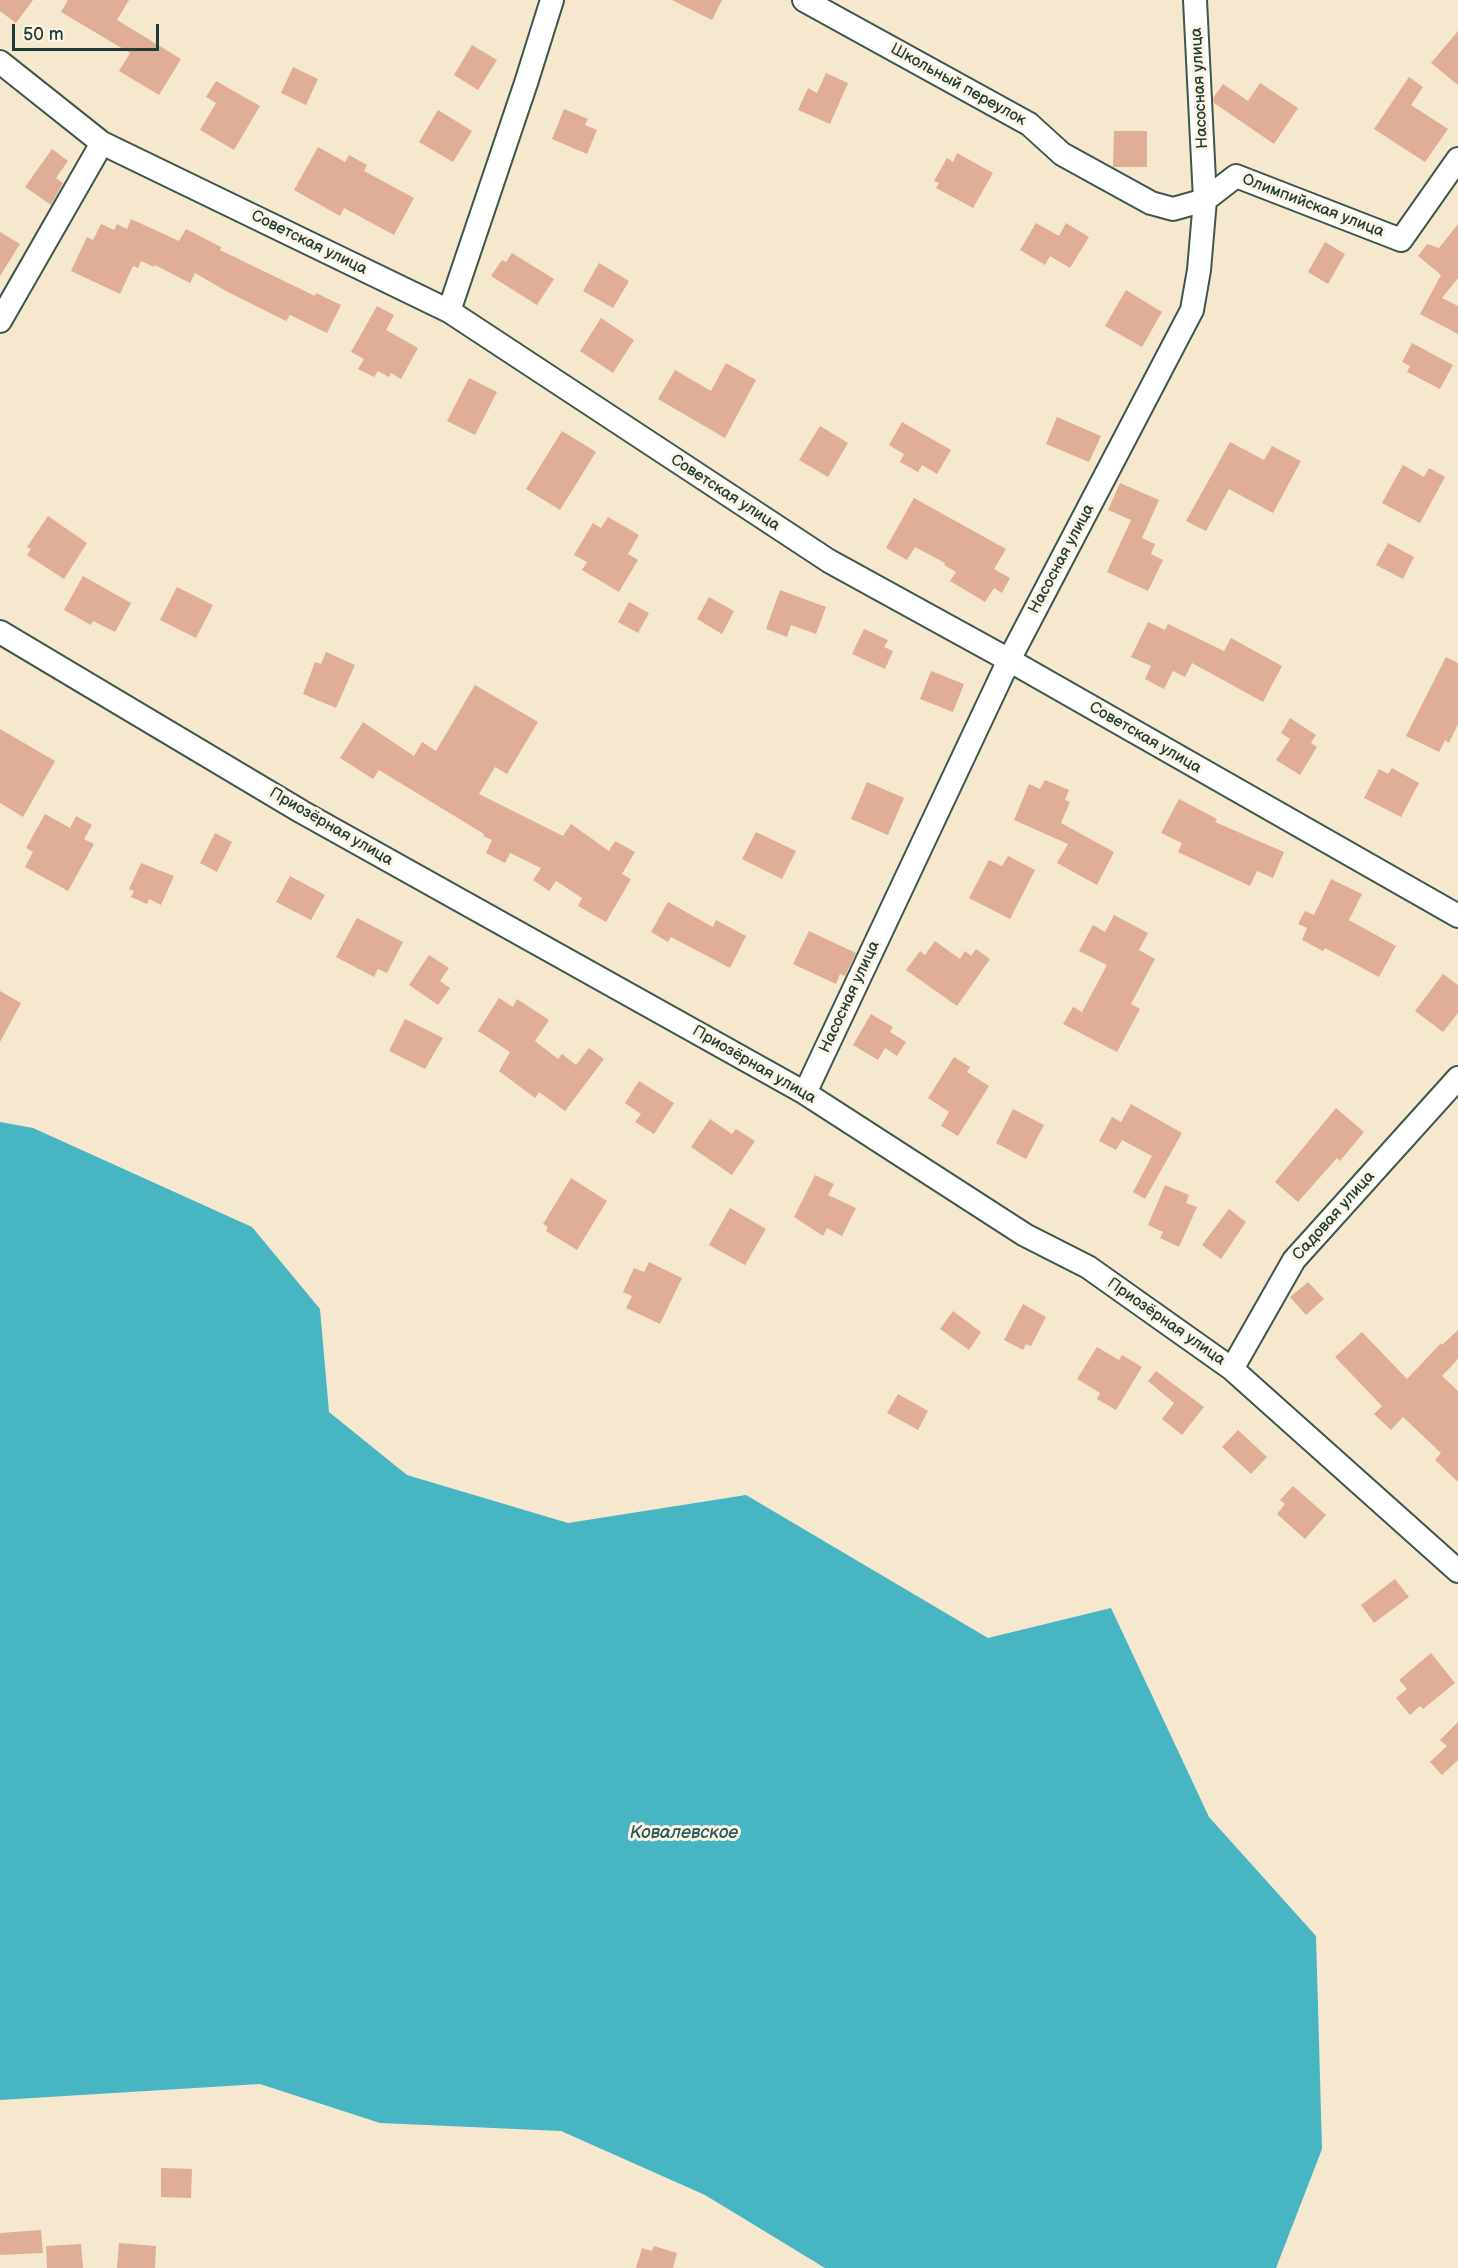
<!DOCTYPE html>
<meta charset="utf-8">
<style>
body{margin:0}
#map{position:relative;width:1458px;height:2268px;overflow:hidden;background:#f6e8cf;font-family:"Balsamiq Sans",sans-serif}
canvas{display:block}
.scale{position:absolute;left:12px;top:24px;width:147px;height:27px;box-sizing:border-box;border:3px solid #1f3d34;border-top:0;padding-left:8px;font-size:18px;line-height:21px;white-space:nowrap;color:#1f3d34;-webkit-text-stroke:4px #fcf5e5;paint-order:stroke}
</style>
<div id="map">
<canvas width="1458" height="2268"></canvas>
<div class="scale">50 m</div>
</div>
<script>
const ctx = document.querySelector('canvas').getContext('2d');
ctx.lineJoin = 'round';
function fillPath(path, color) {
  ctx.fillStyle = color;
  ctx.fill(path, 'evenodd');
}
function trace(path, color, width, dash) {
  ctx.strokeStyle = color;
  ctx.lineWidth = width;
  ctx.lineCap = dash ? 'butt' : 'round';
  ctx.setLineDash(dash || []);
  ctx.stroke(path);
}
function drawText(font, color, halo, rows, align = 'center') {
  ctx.font = font + ' "Balsamiq Sans",sans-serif';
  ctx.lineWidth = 6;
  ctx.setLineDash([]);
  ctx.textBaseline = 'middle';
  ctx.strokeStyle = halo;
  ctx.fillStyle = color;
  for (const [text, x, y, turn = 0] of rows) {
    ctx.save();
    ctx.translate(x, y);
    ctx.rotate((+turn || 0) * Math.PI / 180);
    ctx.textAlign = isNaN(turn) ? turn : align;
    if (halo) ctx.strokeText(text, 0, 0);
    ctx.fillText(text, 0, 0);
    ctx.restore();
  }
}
const water = new Path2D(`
 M 0,1122 L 33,1128 L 252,1227 L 320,1309 L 329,1412 L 407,1475 L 568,1523 L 746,1495 L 988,1638 L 1111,1608 L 1209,1817 L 1316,1936 L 1322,2149 L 1276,2268 L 825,2268 L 705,2195 L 561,2131 L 380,2123 L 260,2084 L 0,2100 Z`);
const building = new Path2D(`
 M 0,0 L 33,0 L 16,23 L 0,11 Z
 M 68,0 L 129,0 L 117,20 L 181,59 L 159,95 L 119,71 L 130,53 L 61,12 Z
 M 672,0 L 722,0 L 712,20 Z
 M 1458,31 L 1458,85 L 1431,63 Z
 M 472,45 L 497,60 L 478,90 L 454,75 Z
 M 293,67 L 318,79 L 306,105 L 281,93 Z
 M 826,73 L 848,83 L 830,124 L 798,110 L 808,88 L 817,93 Z
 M 1409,77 L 1423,87 L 1411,105 L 1448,129 L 1425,162 L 1374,129 Z
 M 216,81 L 260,106 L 234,150 L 200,130 L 216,103 L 206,97 Z
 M 1260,83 L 1298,108 L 1274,144 L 1214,103 L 1213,98 L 1223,84 L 1248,101 Z
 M 564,109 L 588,119 L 585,125 L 597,130 L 587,154 L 552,139 Z
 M 438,110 L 472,131 L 453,162 L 419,142 Z
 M 1114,131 L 1147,131 L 1147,167 L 1113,167 Z
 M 318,147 L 345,162 L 349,155 L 367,165 L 364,171 L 414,198 L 394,235 L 344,208 L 340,216 L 294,190 Z
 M 52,149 L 68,161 L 56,178 L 63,183 L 51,205 L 25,187 Z
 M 957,153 L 993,173 L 973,208 L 936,188 L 939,183 L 934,181 L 947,158 L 953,162 Z
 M 131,219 L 179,241 L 186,229 L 221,247 L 220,250 L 315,296 L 316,293 L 341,305 L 327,333 L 290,315 L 286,321 L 226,291 L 195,273 L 190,283 L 155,265 L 154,267 L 141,261 L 138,268 L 133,266 L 120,294 L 71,271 L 87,237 L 93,240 L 101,224 L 114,230 L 117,224 L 127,229 Z
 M 1036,223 L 1059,236 L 1066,223 L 1089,237 L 1070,268 L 1050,256 L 1045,265 L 1020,250 Z
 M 1458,224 L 1458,278 L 1442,298 L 1458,306 L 1458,334 L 1420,314 L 1441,275 L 1418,256 L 1427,244 L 1439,248 Z
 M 0,232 L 20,244 L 0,276 Z
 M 1325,242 L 1345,254 L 1328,284 L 1308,272 Z
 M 512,253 L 554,279 L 537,305 L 491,276 L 502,260 L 506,262 Z
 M 599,263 L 629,281 L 613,308 L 583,291 Z
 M 1126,290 L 1162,312 L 1142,347 L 1105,326 Z
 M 377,306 L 394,315 L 386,330 L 418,348 L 401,379 L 391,373 L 389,377 L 378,371 L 374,377 L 358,369 L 364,359 L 351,352 Z
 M 601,318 L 634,340 L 613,373 L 580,351 Z
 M 1412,343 L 1453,365 L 1440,389 L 1407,372 L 1410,366 L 1402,362 Z
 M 726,363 L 756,380 L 725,438 L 658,399 L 675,370 L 711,391 Z
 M 469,378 L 497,392 L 475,435 L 447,421 Z
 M 1057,417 L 1101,436 L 1089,462 L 1046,444 Z
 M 902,422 L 951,450 L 937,474 L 922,465 L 918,472 L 900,462 L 904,454 L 889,445 Z
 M 820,426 L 848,443 L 828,477 L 799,460 Z
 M 562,431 L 596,452 L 560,510 L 526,489 Z
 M 1230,442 L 1264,460 L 1272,446 L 1301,461 L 1273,513 L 1229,489 L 1206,531 L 1186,521 Z
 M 1403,465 L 1424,477 L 1429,468 L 1445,477 L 1420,523 L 1382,503 Z
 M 1120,483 L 1159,500 L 1142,538 L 1155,544 L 1151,554 L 1163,560 L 1148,591 L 1107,572 L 1131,520 L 1108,510 Z
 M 914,498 L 1006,549 L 994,569 L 1010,578 L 1002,593 L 994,588 L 985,602 L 950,581 L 956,572 L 944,565 L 945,563 L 915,547 L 907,560 L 886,548 Z
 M 48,516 L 87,543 L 64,579 L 27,555 L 31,549 L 27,547 Z
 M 608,517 L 639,535 L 628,554 L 638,560 L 619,592 L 582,570 L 587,562 L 574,555 L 593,523 L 601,528 Z
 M 1388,543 L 1414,557 L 1403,579 L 1376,565 Z
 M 83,576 L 131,603 L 115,632 L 93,621 L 91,625 L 64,610 Z
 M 177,587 L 213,605 L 196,638 L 160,620 Z
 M 780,590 L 826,607 L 816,634 L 791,625 L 787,637 L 766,629 Z
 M 709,597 L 734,611 L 722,634 L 697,619 Z
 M 629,602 L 649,613 L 638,633 L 618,622 Z
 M 1148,622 L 1165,630 L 1168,624 L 1224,651 L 1231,638 L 1282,666 L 1263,702 L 1192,663 L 1185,677 L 1173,671 L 1164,689 L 1145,679 L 1151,666 L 1131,657 Z
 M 864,629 L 888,640 L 884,647 L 893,651 L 885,669 L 852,654 Z
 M 326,652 L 355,665 L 336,708 L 303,694 L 315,662 L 321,664 Z
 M 1446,657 L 1458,663 L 1458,724 L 1449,743 L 1445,740 L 1439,752 L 1406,736 Z
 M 931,671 L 964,684 L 953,712 L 920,699 Z
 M 475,685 L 538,722 L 507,774 L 495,767 L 479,794 L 563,836 L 571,824 L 609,851 L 615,841 L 635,852 L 622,874 L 631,879 L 606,922 L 578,906 L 582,898 L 556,881 L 549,891 L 533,880 L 541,868 L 510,853 L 505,863 L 486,853 L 492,840 L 483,836 L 484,834 L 379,770 L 373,779 L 340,758 L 363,722 L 414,756 L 422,742 L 436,751 Z
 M 1290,718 L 1316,735 L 1311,743 L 1317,747 L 1300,775 L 1276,760 L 1290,739 L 1281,733 Z
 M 0,729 L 55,761 L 23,817 L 0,803 Z
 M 1392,768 L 1419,783 L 1401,817 L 1364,798 L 1379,769 L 1388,774 Z
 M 1045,780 L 1069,790 L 1065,800 L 1070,802 L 1061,823 L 1114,852 L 1097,885 L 1057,863 L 1068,844 L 1014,820 L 1029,784 L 1040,789 Z
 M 867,782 L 904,798 L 888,835 L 851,819 Z
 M 1179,799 L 1217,819 L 1215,822 L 1284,852 L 1273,878 L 1257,871 L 1250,886 L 1178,852 L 1182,843 L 1161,833 Z
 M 45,814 L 70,828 L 76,816 L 92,825 L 84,839 L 94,844 L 68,891 L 25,867 L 33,852 L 26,848 Z
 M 756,832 L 796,851 L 782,879 L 742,859 Z
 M 215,833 L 232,842 L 217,872 L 200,863 Z
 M 1008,856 L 1035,870 L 1010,919 L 969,898 L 989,860 L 1002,866 Z
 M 141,863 L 174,876 L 161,905 L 149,899 L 147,904 L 131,897 L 134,891 L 129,889 Z
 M 290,876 L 325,895 L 311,920 L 276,902 Z
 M 1331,879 L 1362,894 L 1349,920 L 1396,946 L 1379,977 L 1325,948 L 1323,951 L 1302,940 L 1307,928 L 1298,924 L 1305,911 L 1314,915 Z
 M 668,902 L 713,927 L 716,920 L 746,936 L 730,968 L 671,937 L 668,942 L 651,932 Z
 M 1114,915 L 1148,933 L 1139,950 L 1155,959 L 1131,1004 L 1140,1009 L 1117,1052 L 1063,1024 L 1073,1007 L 1082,1012 L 1107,965 L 1079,951 L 1093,925 L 1105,932 Z
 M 357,918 L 403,942 L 387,973 L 378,969 L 374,977 L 336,957 Z
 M 809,931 L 856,953 L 845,976 L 840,974 L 836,984 L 793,964 Z
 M 935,941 L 960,959 L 965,951 L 971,956 L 976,949 L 990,959 L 957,1006 L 906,970 L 920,951 L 925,955 Z
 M 429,955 L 449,968 L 440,981 L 450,988 L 438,1005 L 409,985 Z
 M 1443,974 L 1458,985 L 1458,1013 L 1443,1032 L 1415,1011 Z
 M 0,991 L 21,1003 L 0,1042 Z
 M 499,998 L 513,1007 L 517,999 L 549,1020 L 535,1041 L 558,1059 L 562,1054 L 576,1065 L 589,1048 L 604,1059 L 565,1111 L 539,1092 L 535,1098 L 499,1071 L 510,1052 L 478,1031 Z
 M 871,1014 L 893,1027 L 890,1032 L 906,1042 L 897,1056 L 885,1048 L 878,1060 L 853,1045 Z
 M 405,1019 L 443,1038 L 425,1069 L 389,1051 Z
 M 954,1057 L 970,1067 L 967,1072 L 989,1086 L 958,1136 L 941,1126 L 949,1112 L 928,1098 Z
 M 639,1081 L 674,1103 L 654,1134 L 635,1122 L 641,1114 L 625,1103 Z
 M 1131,1104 L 1182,1133 L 1145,1199 L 1133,1192 L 1152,1156 L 1122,1140 L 1116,1150 L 1099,1141 L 1112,1117 L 1121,1122 Z
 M 1336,1108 L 1364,1132 L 1340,1161 L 1337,1158 L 1298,1202 L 1275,1182 Z
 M 1013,1109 L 1044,1125 L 1026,1159 L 996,1143 Z
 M 710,1119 L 732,1134 L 736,1129 L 755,1141 L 732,1175 L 691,1147 Z
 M 815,1175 L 834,1184 L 828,1195 L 856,1208 L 842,1236 L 827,1228 L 823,1236 L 794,1217 Z
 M 571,1178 L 607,1201 L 577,1250 L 546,1231 L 548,1227 L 543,1224 Z
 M 1165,1185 L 1189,1195 L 1186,1203 L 1197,1207 L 1179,1247 L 1160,1238 L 1163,1232 L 1148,1225 Z
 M 730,1208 L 766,1229 L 745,1265 L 709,1245 Z
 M 1229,1209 L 1246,1222 L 1221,1259 L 1202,1245 Z
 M 649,1262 L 682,1278 L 660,1324 L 626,1308 L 632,1296 L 623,1292 L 634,1268 L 644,1272 Z
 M 1308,1282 L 1324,1299 L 1306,1315 L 1290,1297 Z
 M 1023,1304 L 1046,1317 L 1031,1346 L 1026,1344 L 1023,1350 L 1004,1340 Z
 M 953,1311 L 981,1332 L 969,1350 L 940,1329 Z
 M 1458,1330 L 1458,1359 L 1442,1376 L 1458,1391 L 1458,1482 L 1435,1460 L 1441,1453 L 1403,1417 L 1391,1430 L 1374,1414 L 1382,1406 L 1335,1357 L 1362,1332 L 1407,1379 L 1441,1343 L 1442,1345 Z
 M 1097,1347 L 1119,1360 L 1122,1355 L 1142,1367 L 1116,1410 L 1097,1399 L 1100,1393 L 1077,1379 Z
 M 1156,1371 L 1204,1407 L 1182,1435 L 1162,1419 L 1174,1403 L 1148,1381 Z
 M 898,1394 L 928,1411 L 918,1430 L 887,1413 Z
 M 1238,1430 L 1267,1457 L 1251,1474 L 1222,1447 Z
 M 1293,1486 L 1326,1515 L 1305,1539 L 1277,1514 L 1285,1504 L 1280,1500 Z
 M 1395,1579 L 1409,1597 L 1374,1623 L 1361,1605 Z
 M 1431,1653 L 1455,1683 L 1423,1709 L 1420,1706 L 1410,1715 L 1396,1698 L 1407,1689 L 1399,1680 Z
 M 1458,1722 L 1458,1760 L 1442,1775 L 1430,1762 L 1447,1746 L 1440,1740 Z
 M 161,2168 L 192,2169 L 191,2198 L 161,2197 Z
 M 41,2230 L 43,2253 L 0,2255 L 0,2233 Z
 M 119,2243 L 156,2246 L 155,2268 L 117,2268 Z
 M 81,2244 L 83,2268 L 47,2268 L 46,2246 Z
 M 654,2246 L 677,2253 L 673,2268 L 636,2268 L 642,2248 L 652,2251 Z`);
const minor = new Path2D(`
 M 804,0 L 1029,124 L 1062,154 L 1151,203 L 1173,209 L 1205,200 L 1236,176 L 1401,240 L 1458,159
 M 0,62 L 102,143 L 449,311 L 829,561 L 1009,660 L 1458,916
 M 449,311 L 526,83 L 552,0
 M 0,321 L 102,143
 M 0,632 L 302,812 L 805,1093 L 1025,1235 L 1088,1267 L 1232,1369 L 1458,1571
 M 805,1093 L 1009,660 L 1192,310 L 1199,270 L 1205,200 L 1195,0
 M 1232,1369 L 1294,1260 L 1458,1078`);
const streetNames = [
 ["Школьный переулок",958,85,29],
 ["Насосная улица",1200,88,-93],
 ["Олимпийская улица",1313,206,21],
 ["Советская улица",309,243,26],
 ["Советская улица",725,493,33],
 ["Насосная улица",1062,559,-62],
 ["Советская улица",1145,738,30],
 ["Приозёрная улица",331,827,30],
 ["Насосная улица",850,997,-65],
 ["Приозёрная улица",754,1065,30],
 ["Садовая улица",1334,1216,-48],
 ["Приозёрная улица",1166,1322,35]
];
const waterNames = [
 ["Ковалевское",684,1833]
];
fillPath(water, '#47b5c2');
fillPath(building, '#e0ad97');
trace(minor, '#3f574b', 26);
trace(minor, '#fff', 22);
drawText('16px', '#1f3d34', '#fcf5e5', streetNames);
drawText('italic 18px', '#295b58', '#fcf5e5', waterNames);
</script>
